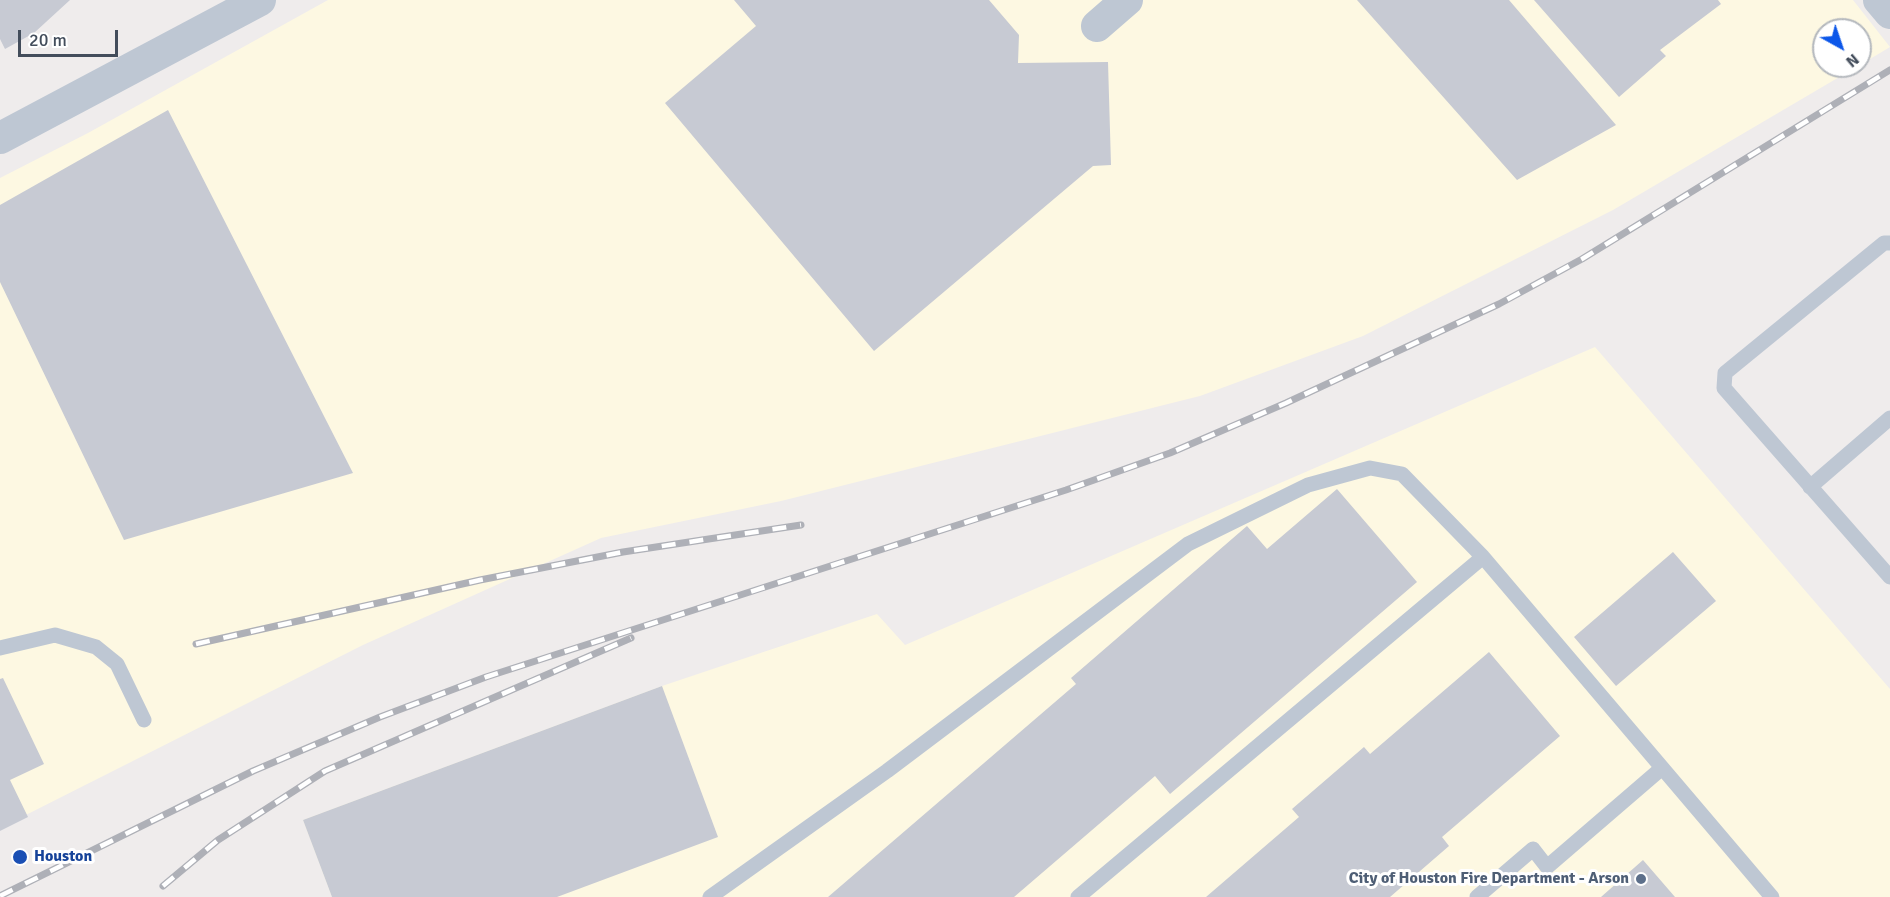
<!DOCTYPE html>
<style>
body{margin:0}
#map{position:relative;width:1890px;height:897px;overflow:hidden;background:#efecec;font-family:Signika,sans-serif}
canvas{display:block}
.north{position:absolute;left:1812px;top:18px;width:60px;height:60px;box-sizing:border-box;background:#fff;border:2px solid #b4b8bd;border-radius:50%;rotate:140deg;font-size:16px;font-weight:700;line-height:24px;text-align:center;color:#434d5b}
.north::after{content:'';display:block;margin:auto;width:21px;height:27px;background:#0c57e9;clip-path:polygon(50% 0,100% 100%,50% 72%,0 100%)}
.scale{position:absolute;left:18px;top:30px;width:100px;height:27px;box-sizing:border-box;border:3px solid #434d5b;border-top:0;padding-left:8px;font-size:18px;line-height:21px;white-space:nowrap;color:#434d5b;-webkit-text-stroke:4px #fff;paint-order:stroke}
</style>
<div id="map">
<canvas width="1890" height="897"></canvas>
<div class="north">N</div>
<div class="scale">20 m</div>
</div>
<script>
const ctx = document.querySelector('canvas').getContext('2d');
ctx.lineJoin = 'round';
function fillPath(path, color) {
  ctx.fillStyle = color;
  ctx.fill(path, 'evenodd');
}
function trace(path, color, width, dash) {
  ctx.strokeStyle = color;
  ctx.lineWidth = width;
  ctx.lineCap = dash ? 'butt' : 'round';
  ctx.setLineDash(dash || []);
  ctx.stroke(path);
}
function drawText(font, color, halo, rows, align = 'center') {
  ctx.font = font + ' Signika,sans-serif';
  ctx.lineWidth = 6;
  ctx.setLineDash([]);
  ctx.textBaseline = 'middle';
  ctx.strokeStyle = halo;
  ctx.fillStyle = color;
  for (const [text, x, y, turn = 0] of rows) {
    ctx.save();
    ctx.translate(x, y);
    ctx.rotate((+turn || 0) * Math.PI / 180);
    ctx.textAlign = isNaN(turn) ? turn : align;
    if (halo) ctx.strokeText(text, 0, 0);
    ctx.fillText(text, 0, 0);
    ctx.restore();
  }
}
const commercial = new Path2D(`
 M 328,0 L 1853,0 L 1890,47 L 1860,65 L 1860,30 L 1824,30 L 1824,66 L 1858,66 L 1613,210 L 1363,336 L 1200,396 L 781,501 L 601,538 L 363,645 L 0,828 L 0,178 L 88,133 Z
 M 1595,347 L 1890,689 L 1890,897 L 332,897 L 303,820 L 662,686 L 877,614 L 905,645 Z`);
const building = new Path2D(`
 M 0,0 L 70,0 L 34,33 L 5,49 L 0,39 Z
 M 734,0 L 989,0 L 1019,35 L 1018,63 L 1108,62 L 1111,165 L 1093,166 L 874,351 L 665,103 L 756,26 Z
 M 1357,0 L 1509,0 L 1616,125 L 1517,180 Z
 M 1534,0 L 1718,0 L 1721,4 L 1660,50 L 1666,56 L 1619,97 Z
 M 168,110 L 353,473 L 124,540 L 0,282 L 0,205 Z
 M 1337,489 L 1417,582 L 1170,794 L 1155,776 L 1014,897 L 828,897 L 1076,684 L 1071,678 L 1247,526 L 1267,549 Z
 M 1673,552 L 1716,601 L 1616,686 L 1574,637 Z
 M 1489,652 L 1560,736 L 1442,837 L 1449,846 L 1390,897 L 1206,897 L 1299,817 L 1292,809 L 1364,747 L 1370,754 Z
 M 3,678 L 44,764 L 10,780 L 28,817 L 0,831 L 0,679 Z
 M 662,686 L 718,837 L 557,897 L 332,897 L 303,820 Z
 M 1643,860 L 1675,897 L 1601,897 Z`);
const service = new Path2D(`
 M 1890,243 L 1884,243 L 1725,373 L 1724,388 L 1890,577
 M 1810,487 L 1890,418
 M 0,648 L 55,635 L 96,647 L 117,664 L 144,720
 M 710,897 L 887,771 L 1188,544 L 1308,485 L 1370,468 L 1402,474 L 1483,557
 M 1078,897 L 1483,557 L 1772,897
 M 1477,897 L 1533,849 L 1547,867 L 1662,768`);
const minor = new Path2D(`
 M 1879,0 L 1890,13
 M 1097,26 L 1127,0
 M 0,138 L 260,0`);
const rail = new Path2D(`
 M 196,644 L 480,580 L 623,552 L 801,525
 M 163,886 L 218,840 L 325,771 L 631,638
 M 0,896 L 253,771 L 380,717 L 486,677 L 1066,490 L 1170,453 L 1286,403 L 1499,304 L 1582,259 L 1890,70`);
const markers = [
 [20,857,8,"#1a4fb4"],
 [1641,879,6,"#5c6f8a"]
];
const transitNames = [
 ["Houston",34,857]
];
const serviceNames = [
 ["City of Houston Fire Department - Arson",1629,879]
];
fillPath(commercial, '#fdf8e2');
fillPath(building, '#c7cad3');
trace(service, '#bec7d3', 15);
trace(minor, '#bec7d3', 32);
trace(rail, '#aeb0b7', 7);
trace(rail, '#fff', 4.5, [14]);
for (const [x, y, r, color] of markers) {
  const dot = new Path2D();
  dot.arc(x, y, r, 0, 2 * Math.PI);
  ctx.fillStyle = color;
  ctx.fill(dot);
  trace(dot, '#fff', 2);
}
drawText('bold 16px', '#164399', '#fff', transitNames, 'left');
drawText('bold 16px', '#4e5e75', '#fff', serviceNames, 'right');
</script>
